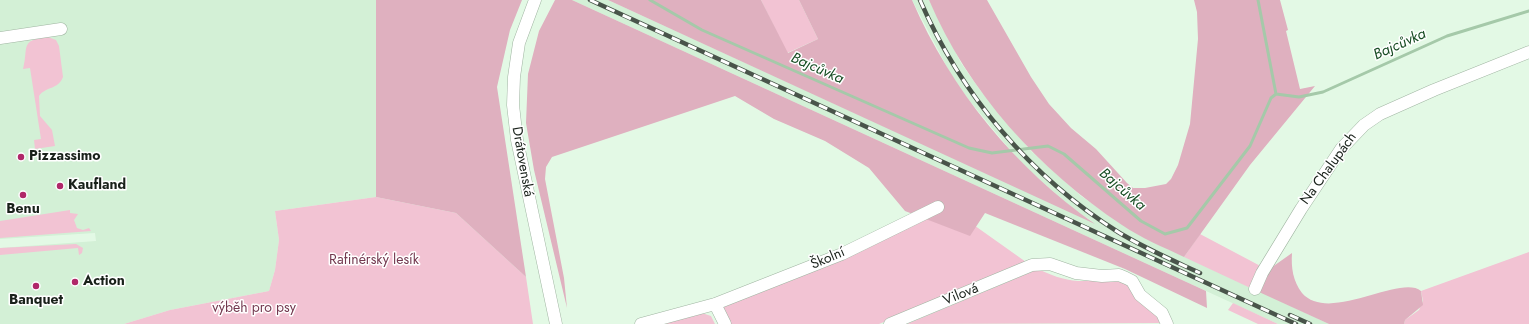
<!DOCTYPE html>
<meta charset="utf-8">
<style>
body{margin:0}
canvas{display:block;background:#e3f9e5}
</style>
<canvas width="1529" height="324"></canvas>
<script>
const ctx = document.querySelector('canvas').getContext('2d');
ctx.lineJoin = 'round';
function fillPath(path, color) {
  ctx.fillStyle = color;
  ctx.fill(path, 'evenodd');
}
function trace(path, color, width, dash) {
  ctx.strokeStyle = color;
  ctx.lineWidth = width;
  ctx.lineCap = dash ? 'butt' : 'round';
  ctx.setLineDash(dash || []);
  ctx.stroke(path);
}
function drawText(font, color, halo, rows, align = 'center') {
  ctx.font = font + ' Jost,sans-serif';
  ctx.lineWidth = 3;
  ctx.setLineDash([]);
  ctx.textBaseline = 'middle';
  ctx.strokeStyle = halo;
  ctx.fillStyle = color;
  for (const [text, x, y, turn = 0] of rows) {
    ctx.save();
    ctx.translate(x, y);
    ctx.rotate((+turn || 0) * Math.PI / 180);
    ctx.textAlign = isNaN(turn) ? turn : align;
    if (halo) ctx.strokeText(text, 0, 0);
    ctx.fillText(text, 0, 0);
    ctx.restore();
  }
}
const built = new Path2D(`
 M 0,0 L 376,0 L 376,197 L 275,211 L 279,240 L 275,270 L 269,291 L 170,310 L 124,324 L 0,324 L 0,248 L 96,241 L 95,233 L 0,239 Z
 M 572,0 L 608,0 L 1093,222 L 1072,208 L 1021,163 L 968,99 L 949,71 L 912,0 L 929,0 L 961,63 L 980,90 L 1032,152 L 1081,196 L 1123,225 L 1146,238 L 1329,324 L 1278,324 Z`);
const green = new Path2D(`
 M 761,0 L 799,0 L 818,39 L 787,53 Z
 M 48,37 L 56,40 L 59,46 L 63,77 C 58,90 46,86 39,96 L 40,116 L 52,130 L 55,146 L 35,149 L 34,140 L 41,139 L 30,68 L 23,69 C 29,47 19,40 48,37 Z
 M 376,197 L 456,213 L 526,277 L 533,324 L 124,324 L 170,310 L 269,291 L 275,270 L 279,240 L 275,211 Z
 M 947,206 L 1026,262 L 879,324 L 731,324 L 721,306 Z
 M 70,210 L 70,213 L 78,214 L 74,220 L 77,228 L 83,230 L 89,228 L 91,231 L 0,238 L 0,221 Z
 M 1200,234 L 1268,270 L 1259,292 L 1184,257 Z
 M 76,244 L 83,248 L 82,253 L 79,255 L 78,248 L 0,255 L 0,248 Z
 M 1529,252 L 1529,324 L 1404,324 L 1405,320 L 1419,310 L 1423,301 L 1421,291 Z
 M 1038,269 C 1069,284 1084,283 1117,277 L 1123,280 L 1163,323 L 907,324 Z
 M 1233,303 L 1278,324 L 1258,324 L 1228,310 Z
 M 699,312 L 711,316 L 715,324 L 656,324 Z`);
const forest = new Path2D(`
 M 376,0 L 522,0 L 510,30 L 497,87 L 526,277 L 456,213 L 376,197 Z
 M 555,0 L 572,0 L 1206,291 L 1207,308 L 1125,269 L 985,213 L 970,236 L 905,211 L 869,168 L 825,141 L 774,119 L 735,96 L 552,157 L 546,167 L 545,179 L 564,278 L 567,308 L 534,170 L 526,123 L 528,74 L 539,31 Z
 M 608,0 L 761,0 L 788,53 L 818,39 L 799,0 L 912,0 C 951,90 1015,168 1095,224 Z
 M 929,0 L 987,0 L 1031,77 L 1049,104 L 1071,128 L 1096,149 L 1127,183 L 1133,188 L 1145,188 L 1166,184 L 1171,179 L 1178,165 L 1190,124 L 1198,39 L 1197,12 L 1194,0 L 1280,0 L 1288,30 L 1286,31 L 1300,89 L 1315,86 L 1250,165 L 1184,257 C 1163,247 1141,238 1122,225 C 1039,170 968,92 929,0 Z
 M 1292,253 C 1291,268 1293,281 1302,293 C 1329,324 1400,274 1421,291 L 1423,305 L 1405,320 L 1404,324 L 1329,324 L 1259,292 L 1268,270 Z`);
const stream = new Path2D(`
 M 650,0 L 702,30 L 969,148 L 992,153 L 1048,146 L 1064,154 L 1141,221 L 1165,234 L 1187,228 L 1250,146 L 1271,98 L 1276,94 L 1299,97 L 1323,92 L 1447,36 L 1529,11
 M 1258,0 L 1276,94`);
const minor = new Path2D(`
 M 535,0 L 519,43 L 514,77 L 513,105 L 517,140 L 556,324
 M 0,38 L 61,29
 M 1255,289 L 1262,273 L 1301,209 L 1341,149 L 1364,125 L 1380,114 L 1434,90 L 1529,52
 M 715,304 L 725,324
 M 641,324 L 715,304 L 842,254 L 938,207
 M 890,324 L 1032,265 L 1050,264 L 1076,273 L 1102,276 L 1119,275 L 1126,278 L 1132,281 L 1140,295 L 1162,313 L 1167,324`);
const rail = new Path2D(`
 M 590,0 L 1296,324
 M 920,0 C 961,95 1031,177 1118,232 C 1144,248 1172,260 1200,273
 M 1290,315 L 1310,324`);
const markers = [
 [21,157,4,"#b02769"],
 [60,186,4,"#b02769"],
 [23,195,4,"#b02769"],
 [75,282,4,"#b02769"],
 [36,286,4,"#b02769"]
];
const poiNames = [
 ["Pizzassimo",29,157],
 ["Kaufland",68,186],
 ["Benu",23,210,"center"],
 ["Action",83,282],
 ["Banquet",36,301,"center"]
];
const streetNames = [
 ["Drátovenská",522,162,80],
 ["Na Chalupách",1329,169,-54],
 ["Školní",828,259,-23],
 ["Vilová",961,295,-22]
];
const parkNames = [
 ["Rafinérský lesík",374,261],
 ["výběh pro psy",254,309]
];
const waterNames = [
 ["Bajcůvka",1400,45,-24],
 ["Bajcůvka",817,69,24],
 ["Bajcůvka",1122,190,41]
];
fillPath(built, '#d3f0d6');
fillPath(green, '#f2c3d3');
fillPath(forest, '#dfb0bf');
trace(stream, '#a5c9a9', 3);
trace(minor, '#a0b5a2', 13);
trace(minor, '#fff', 12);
trace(rail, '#49544a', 4.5);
trace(rail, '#fff', 3, [9]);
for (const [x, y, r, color] of markers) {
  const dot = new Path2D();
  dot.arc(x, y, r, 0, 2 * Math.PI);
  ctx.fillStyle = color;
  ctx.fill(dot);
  trace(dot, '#fff', 1.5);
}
drawText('bold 14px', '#19211a', '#fff', poiNames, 'left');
drawText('14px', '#19211a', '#fff', streetNames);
drawText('14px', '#73384f', '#fff', parkNames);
drawText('italic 15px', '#184d24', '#fff', waterNames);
</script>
